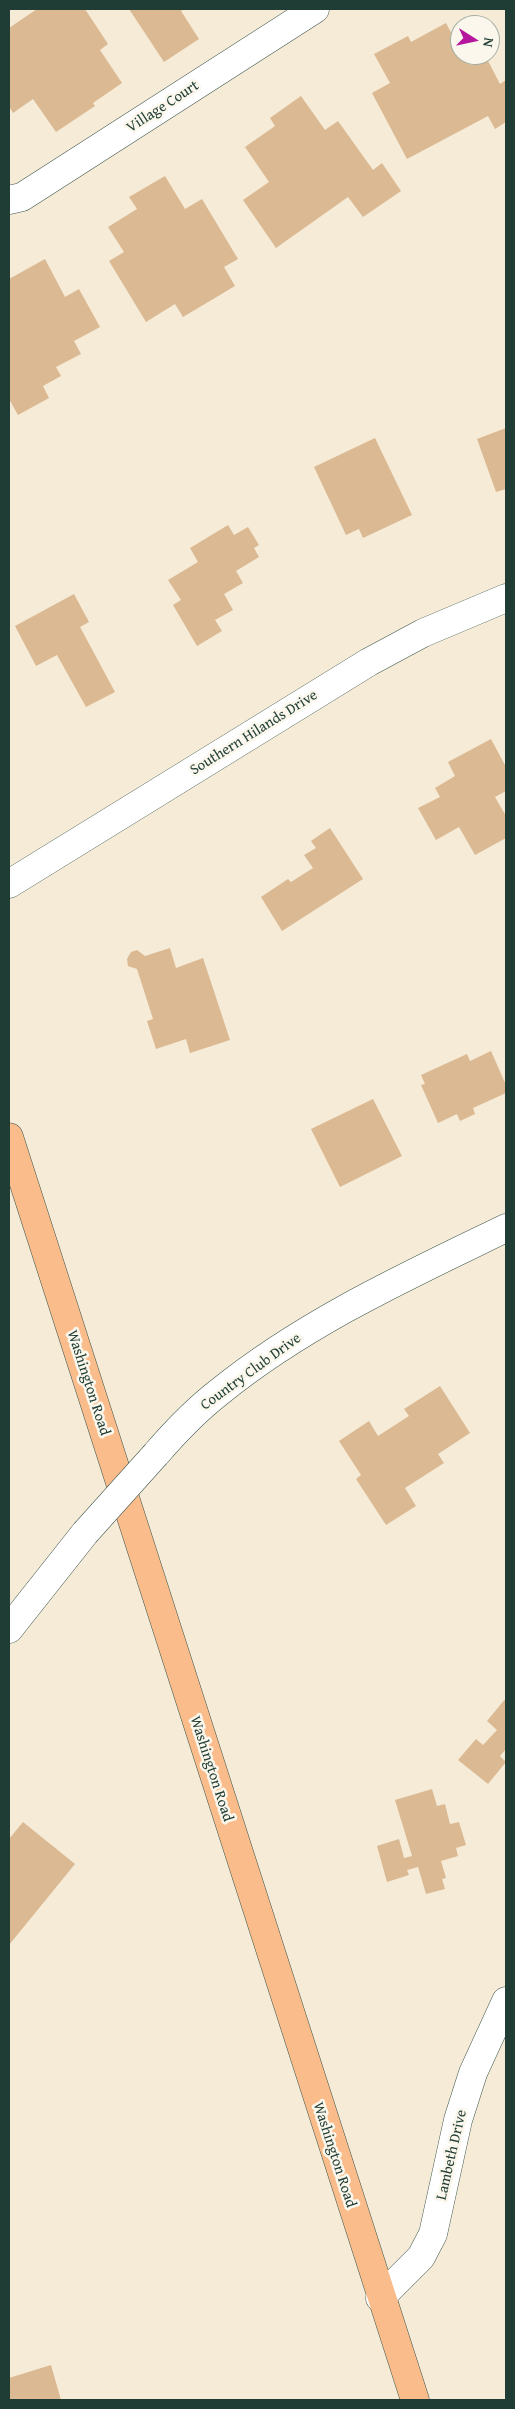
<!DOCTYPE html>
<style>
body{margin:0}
#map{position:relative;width:515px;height:2409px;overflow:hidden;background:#f6ebd7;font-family:"Gentium Book Plus",serif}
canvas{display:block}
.frame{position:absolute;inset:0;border:10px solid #1f3d34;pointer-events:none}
.north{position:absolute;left:450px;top:15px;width:50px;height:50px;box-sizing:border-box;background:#fbf7ec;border:1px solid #a3ada2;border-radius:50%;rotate:100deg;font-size:14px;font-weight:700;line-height:20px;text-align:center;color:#1f3d34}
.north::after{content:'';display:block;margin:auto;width:18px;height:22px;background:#b5179e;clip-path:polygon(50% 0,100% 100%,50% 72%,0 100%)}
</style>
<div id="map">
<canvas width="515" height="2409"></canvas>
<div class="frame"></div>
<div class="north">N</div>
</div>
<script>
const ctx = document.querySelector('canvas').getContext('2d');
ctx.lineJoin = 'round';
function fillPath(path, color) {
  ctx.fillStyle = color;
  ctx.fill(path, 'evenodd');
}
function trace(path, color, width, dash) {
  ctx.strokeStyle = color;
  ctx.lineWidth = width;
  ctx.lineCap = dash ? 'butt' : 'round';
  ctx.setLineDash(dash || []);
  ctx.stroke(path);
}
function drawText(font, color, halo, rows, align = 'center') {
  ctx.font = font + ' "Gentium Book Plus",serif';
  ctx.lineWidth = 5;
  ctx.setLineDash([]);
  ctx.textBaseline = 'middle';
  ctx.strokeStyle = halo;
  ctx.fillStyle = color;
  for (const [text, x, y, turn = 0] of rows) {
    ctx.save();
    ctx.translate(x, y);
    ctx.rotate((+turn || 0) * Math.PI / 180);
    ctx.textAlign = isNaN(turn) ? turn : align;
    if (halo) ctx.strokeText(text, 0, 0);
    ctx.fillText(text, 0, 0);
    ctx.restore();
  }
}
const building = new Path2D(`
 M 37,9 L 85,9 L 108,44 L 100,50 L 122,83 L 93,103 L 95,106 L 56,132 L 33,99 L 13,113 L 9,106 L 9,28 Z
 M 129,9 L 184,9 L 181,11 L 199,39 L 164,62 Z
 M 446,23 L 460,50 L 460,55 L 485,55 L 500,84 L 506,80 L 506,122 L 495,129 L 488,116 L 407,159 L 372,93 L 390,83 L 374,54 L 408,36 L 411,42 Z
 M 301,96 L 325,130 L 338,121 L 373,170 L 382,163 L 401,191 L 363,217 L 348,197 L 276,248 L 243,200 L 269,182 L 245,147 L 275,126 L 270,118 Z
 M 165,176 L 185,209 L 202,199 L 238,259 L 224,267 L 235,286 L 183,317 L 175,304 L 146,322 L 109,261 L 124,252 L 108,227 L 137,209 L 129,197 Z
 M 45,259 L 65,297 L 79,289 L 100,327 L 74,341 L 81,354 L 56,367 L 61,376 L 43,386 L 49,398 L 18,415 L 9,399 L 9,279 Z
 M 506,428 L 506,489 L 496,492 L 477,439 Z
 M 375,438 L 412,515 L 363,538 L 359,529 L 346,535 L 314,467 Z
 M 228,525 L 234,535 L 248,527 L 259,545 L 254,548 L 259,557 L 236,571 L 243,583 L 224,594 L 233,610 L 215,620 L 222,631 L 197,646 L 173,605 L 181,600 L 168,580 L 198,562 L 190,548 Z
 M 74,594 L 89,622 L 80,627 L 115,692 L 86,707 L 57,655 L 36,666 L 15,626 Z
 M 491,739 L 506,767 L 506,791 L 495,797 L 506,816 L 506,838 L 475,855 L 459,827 L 436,840 L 418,808 L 440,797 L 435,788 L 455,776 L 448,762 Z
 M 330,828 L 363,879 L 282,931 L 261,897 L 288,879 L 291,882 L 313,868 L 304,855 L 316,848 L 311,841 Z
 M 170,948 L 176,968 L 203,958 L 230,1040 L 190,1053 L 186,1039 L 156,1049 L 147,1021 L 153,1019 L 137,969 L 128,966 L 127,959 L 131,952 L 137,950 L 145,956 Z
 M 491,1051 L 506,1085 L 506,1093 L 473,1108 L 475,1114 L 460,1121 L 457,1114 L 438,1123 L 421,1085 L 425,1084 L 421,1075 L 467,1054 L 470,1061 Z
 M 373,1099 L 402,1156 L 340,1187 L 311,1129 Z
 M 440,1386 L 470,1433 L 438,1454 L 444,1463 L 405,1488 L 416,1506 L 386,1525 L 356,1479 L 361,1475 L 339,1441 L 369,1421 L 378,1436 L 409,1416 L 404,1409 Z
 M 506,1698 L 506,1749 L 500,1756 L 506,1762 L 488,1784 L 458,1760 L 476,1739 L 483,1745 L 497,1730 L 487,1721 Z
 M 432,1789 L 437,1806 L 445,1804 L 450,1824 L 459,1822 L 466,1845 L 456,1848 L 458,1856 L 441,1861 L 446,1878 L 442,1879 L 445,1889 L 426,1894 L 418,1867 L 407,1870 L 409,1875 L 387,1882 L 377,1846 L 399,1839 L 404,1858 L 412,1856 L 395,1800 Z
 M 23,1822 L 75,1864 L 9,1945 L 9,1839 Z
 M 51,2365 L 61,2400 L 9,2400 L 9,2378 Z`);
const minor = new Path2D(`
 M 9,200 L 22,197 L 315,9
 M 9,884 L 369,662 L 423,633 L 506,598
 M 156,1454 C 175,1432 195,1411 218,1393 C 304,1323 407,1276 506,1228
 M 9,1629 L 85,1533
 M 380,2298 L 421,2257 L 433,2234 L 458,2120 L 473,2073 L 506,2001`);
const major = new Path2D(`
 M 9,1137 L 415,2400`);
const minorBridge = new Path2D(`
 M 85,1533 L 156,1454`);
const streetNames = [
 ["Village Court",163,107,-33],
 ["Southern Hilands Drive",254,733,-32],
 ["Country Club Drive",251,1372,-36],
 ["Washington Road",88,1383,72],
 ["Washington Road",211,1769,72],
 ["Washington Road",334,2155,72],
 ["Lambeth Drive",452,2155,-77]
];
fillPath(building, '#dab993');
trace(minor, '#3f574c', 29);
trace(major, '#3f574c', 29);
trace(minor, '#fff', 28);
trace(major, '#fabc8b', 28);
trace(minorBridge, '#3f574c', 29, []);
trace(minorBridge, '#fff', 28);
drawText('15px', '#1f3d34', '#fbf7ec', streetNames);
</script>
